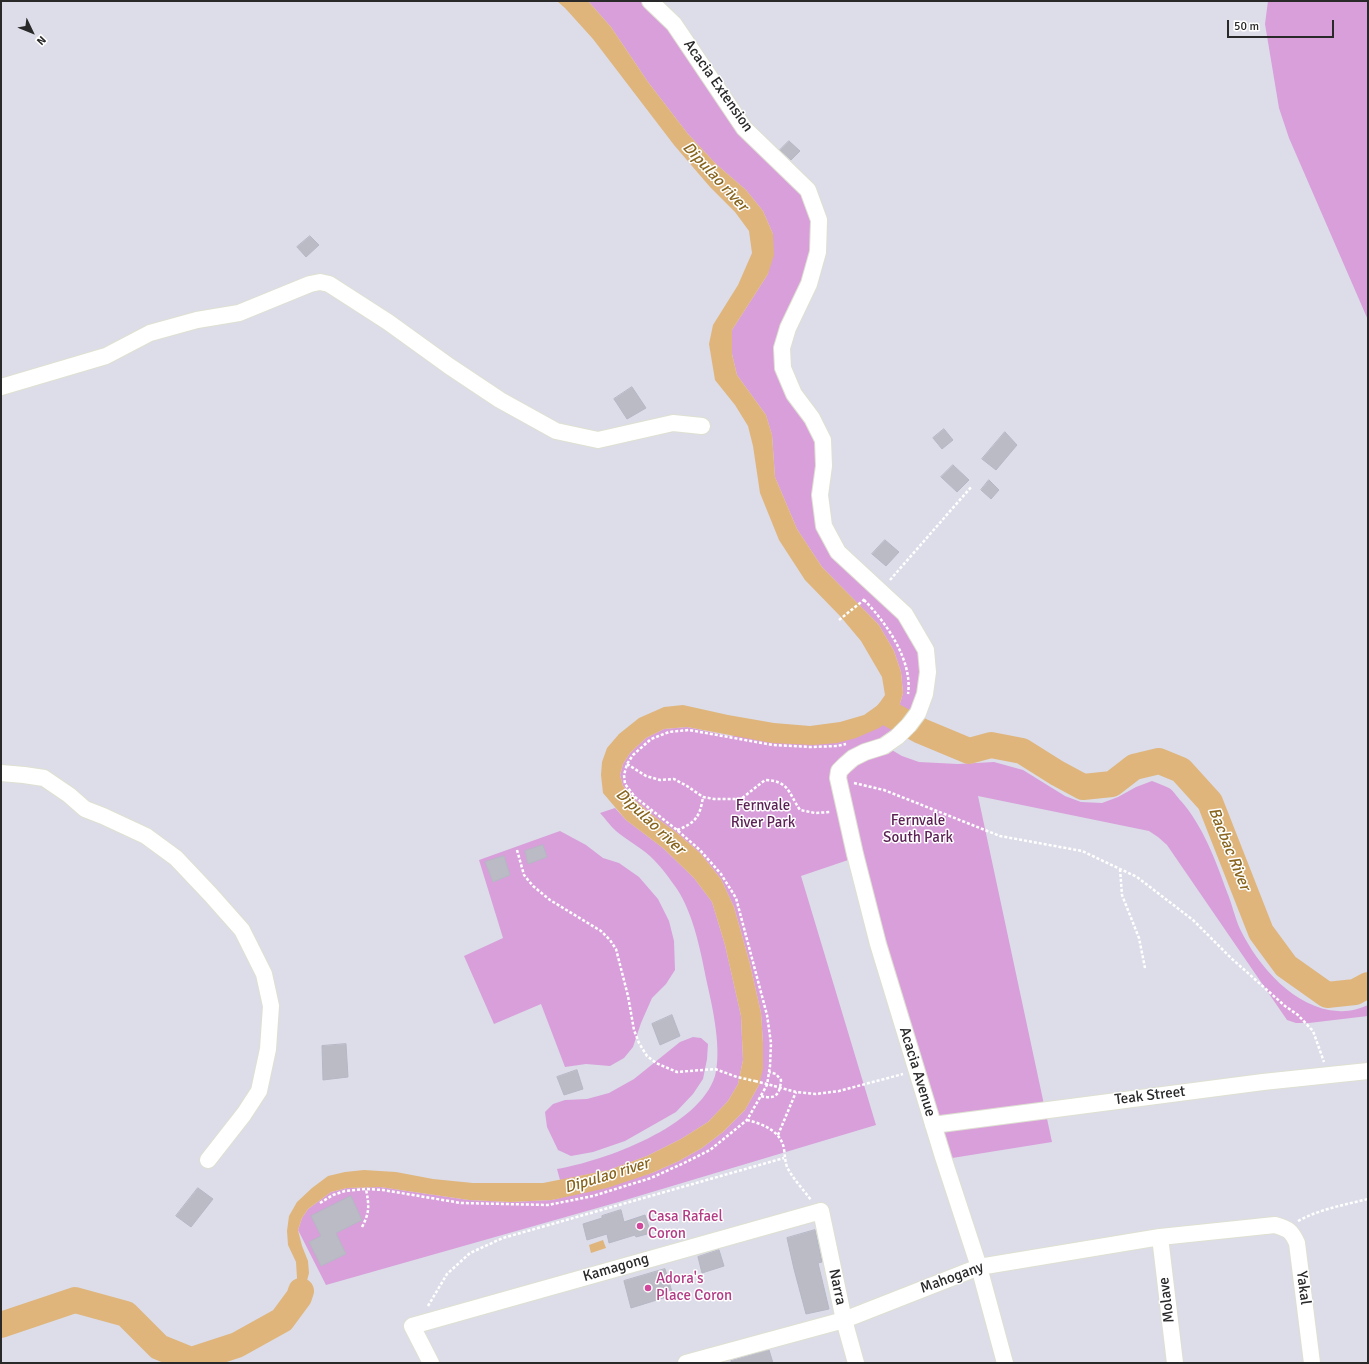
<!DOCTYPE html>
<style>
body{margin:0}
#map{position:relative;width:1369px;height:1364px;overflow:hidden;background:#dcdde9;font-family:Signika,sans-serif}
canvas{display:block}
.frame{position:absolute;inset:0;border:2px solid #292929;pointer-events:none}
.north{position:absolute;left:12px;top:12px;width:40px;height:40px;-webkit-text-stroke:3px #fff;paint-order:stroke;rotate:133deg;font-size:11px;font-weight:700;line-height:16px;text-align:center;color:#292929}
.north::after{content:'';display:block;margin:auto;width:14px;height:18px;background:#292929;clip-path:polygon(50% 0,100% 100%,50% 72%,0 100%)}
.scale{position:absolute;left:1227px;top:20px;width:107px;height:18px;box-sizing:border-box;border:2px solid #292929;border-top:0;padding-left:5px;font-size:12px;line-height:14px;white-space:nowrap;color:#292929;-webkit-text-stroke:3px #fff;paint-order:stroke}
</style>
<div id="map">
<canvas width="1369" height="1364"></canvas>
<div class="frame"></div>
<div class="north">N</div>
<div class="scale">50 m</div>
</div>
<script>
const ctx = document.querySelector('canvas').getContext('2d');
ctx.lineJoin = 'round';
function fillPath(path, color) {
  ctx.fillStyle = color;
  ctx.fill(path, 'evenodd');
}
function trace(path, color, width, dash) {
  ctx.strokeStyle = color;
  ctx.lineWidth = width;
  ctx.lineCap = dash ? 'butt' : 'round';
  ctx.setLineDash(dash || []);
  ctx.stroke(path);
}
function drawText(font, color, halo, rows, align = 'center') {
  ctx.font = font + ' Signika,sans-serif';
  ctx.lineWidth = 3;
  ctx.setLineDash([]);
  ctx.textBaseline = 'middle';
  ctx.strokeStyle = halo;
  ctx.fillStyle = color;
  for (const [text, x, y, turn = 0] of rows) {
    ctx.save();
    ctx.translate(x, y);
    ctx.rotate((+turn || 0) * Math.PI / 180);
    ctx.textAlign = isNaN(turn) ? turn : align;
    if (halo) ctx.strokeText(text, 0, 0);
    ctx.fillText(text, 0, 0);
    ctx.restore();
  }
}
const green = new Path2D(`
 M 588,1 L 650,1 L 744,128 L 808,190 L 818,252 L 782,348 L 823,440 L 824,526 L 905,614 L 926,650 L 925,694 L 885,746 L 902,756 L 919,762 L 958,764 L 994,762 L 1023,770 L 1065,796 L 1081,802 L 1102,803 L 1118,797 L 1136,787 L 1152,781 C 1157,783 1163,785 1169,788 C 1173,790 1177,797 1181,801 C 1203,826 1216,861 1227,892 C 1232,904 1235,918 1240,929 C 1258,966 1295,1009 1338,1011 C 1348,1012 1359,1009 1368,1005 L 1368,1016 L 1309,1023 L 1296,1023 L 1287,1020 L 1167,845 L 1158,837 L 1149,831 L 978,796 L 1052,1142 L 946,1159 L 857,857 L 801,876 L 876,1125 L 622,1201 L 326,1285 L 298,1230 L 302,1218 L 308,1209 L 331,1192 L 347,1188 L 380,1187 L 469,1200 L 510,1202 L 552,1200 L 652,1173 L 679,1161 L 702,1148 L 723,1132 L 745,1110 L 759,1085 L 763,1043 L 761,1013 L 750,964 L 734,907 L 721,879 L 700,853 L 677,833 L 651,814 L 635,800 L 623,786 L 620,775 L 623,764 L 630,753 L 646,738 L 664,729 L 687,727 L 730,736 L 892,719 L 899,707 L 903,693 L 901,672 L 894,651 L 879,625 L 822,567 L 797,529 L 775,477 L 772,435 L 766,415 L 737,375 L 732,354 L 732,330 L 768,274 L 773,234 L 763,211 L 746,190 L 716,164 L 688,134 L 648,82 L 611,27 Z
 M 1268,1 L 1368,1 L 1368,320 L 1289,138 L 1279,108 L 1265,24 Z
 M 615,808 L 626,820 L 663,848 L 694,878 L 712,902 L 725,945 L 741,1016 L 743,1060 L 738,1084 L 728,1101 L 708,1122 L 681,1139 L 647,1156 L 609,1170 L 560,1180 L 557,1169 C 604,1161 699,1127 715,1076 C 722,1050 713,1009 707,983 C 701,953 694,915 677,889 C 670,879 662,868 654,860 C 644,849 628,841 616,831 C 610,826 605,818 600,813 Z
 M 560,831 L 586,845 L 603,858 L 619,863 L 639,877 L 658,899 L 669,921 L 674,941 L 675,970 L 666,984 L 652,998 L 641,1023 L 633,1047 L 624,1058 L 610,1066 L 586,1064 L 565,1067 L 541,1004 L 494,1024 L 464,956 L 503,938 L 479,860 Z
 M 693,1037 L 701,1038 L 708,1044 L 707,1059 L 703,1079 L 693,1094 L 676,1112 L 625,1141 L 593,1152 L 571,1156 L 558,1150 L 547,1127 L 545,1112 L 553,1104 L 565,1100 L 587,1099 L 609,1093 L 634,1079 L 680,1042 Z`);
const water = new Path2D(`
 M 557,1 L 588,1 L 611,27 L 648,82 L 688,134 L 716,164 L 746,190 L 763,211 L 773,234 L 774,255 L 768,274 L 732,330 L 732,354 L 737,375 L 766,415 L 772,435 L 775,477 L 797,529 L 822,567 L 879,625 L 894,651 L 901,672 L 903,693 L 899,707 L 892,719 L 879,728 L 856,738 L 837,743 L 813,745 L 772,743 L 687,727 L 664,729 L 646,738 L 630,753 L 623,764 L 620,775 L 623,786 L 635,800 L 651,814 L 677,833 L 700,853 L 721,879 L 734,907 L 750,964 L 761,1013 L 763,1043 L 763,1069 L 759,1085 L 745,1110 L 723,1132 L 702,1148 L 679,1161 L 652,1173 L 607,1188 L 552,1200 L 510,1202 L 469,1200 L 380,1187 L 347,1188 L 331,1192 L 308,1209 L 302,1218 L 298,1230 L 302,1246 L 308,1261 L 309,1273 L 301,1303 L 282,1320 L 293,1297 L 297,1278 L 296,1262 L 288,1245 L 287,1231 L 289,1216 L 297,1202 L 312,1188 L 328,1176 L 345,1172 L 364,1170 L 396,1172 L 433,1179 L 473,1183 L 543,1183 L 609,1170 L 647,1156 L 681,1139 L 708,1122 L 728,1101 L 738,1084 L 743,1060 L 741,1016 L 725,945 L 712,902 L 694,878 L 663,848 L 626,820 L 603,793 L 601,775 L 602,762 L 607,748 L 619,734 L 639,718 L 664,707 L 683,705 L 728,715 L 774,723 L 810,726 L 840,722 L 864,715 L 878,705 L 885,695 L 882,677 L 861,641 L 840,616 L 805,580 L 779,540 L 760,493 L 753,446 L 748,426 L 735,405 L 715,380 L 709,344 L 713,325 L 738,285 L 752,253 L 749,231 L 735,212 L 710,187 L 674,145 L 593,39 L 565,8 Z
 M 603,1240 L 606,1248 L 591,1253 L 589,1245 Z`);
const river = new Path2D(`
 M 888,713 L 921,731 L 969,751 L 991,745 L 1022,751 L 1057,773 L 1083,787 L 1112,784 L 1134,767 L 1159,761 L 1181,770 L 1210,802 L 1261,932 L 1286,966 L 1327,995 L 1355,992 L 1368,985
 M 1,1325 L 75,1300 L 126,1314 L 159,1347 L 191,1360 L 237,1345 L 282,1320 L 299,1297 L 301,1291`);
const building = new Path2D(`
 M 789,141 L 800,151 L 791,160 L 780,150 Z
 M 310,236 L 319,245 L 306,257 L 297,247 Z
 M 632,387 L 646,408 L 627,419 L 614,399 Z
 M 944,429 L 953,440 L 942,449 L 933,438 Z
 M 1005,432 L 1017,445 L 996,470 L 982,459 Z
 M 953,465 L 969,480 L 957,492 L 941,477 Z
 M 989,480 L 999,490 L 991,499 L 981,490 Z
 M 885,540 L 899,552 L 886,566 L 872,554 Z
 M 543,845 L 547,857 L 528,864 L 525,851 Z
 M 504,856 L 510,875 L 493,882 L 485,862 Z
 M 672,1015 L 680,1036 L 660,1045 L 652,1024 Z
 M 346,1044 L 348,1077 L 323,1080 L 322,1046 Z
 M 577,1070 L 583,1089 L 564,1095 L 557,1077 Z
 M 198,1188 L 213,1199 L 191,1227 L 176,1216 Z
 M 351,1196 L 362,1220 L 336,1233 L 346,1254 L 321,1266 L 309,1242 L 321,1236 L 311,1216 Z
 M 621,1210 L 624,1222 L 645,1215 L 651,1233 L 636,1237 L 635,1235 L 609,1243 L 607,1234 L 587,1240 L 583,1224 L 602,1218 L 602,1216 Z
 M 815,1230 L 822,1262 L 818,1263 L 829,1309 L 806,1314 L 794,1269 L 787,1238 Z
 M 719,1250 L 724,1266 L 702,1273 L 698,1257 Z
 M 665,1269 L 673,1295 L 631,1308 L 624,1281 Z
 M 769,1350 L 773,1363 L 731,1363 L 731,1361 Z`);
const path = new Path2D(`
 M 890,580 L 972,486
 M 864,600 C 886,622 913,661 908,694
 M 839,620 L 865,599
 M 627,764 L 646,776 L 660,780 L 674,779 L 687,786 L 703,797 L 714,799 L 741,799 L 765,780 C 789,781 788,792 800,810 L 815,813 L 831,812
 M 854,783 L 884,790 L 1000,836 L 1082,851 L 1137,877 L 1193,920 L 1231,958 L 1285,1006 L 1298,1015 L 1313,1031 L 1324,1062
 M 677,830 C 696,823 700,816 703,797
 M 517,850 L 524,875 L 533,886 L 550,900 L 601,931 L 610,940 L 616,949 L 628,996 L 634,1030 L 639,1043 L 647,1056 L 656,1063 L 677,1072 L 715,1069 L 737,1077 L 755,1081
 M 1120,869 L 1122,895 L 1139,938 L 1145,968
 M 774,1086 L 796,1092 L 816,1094 L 839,1091 L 903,1074
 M 761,1096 C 776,1100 780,1094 781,1080 L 776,1074 L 769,1072
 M 747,1120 C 763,1124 781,1131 784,1149 C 785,1156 785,1161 787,1167 C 793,1179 803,1189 811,1200
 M 778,1135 L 796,1092
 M 320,1203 L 333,1195 L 345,1191 L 366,1189 L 383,1190 L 461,1203 L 548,1205 L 593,1196 L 651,1178 L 684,1163 L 710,1150 L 747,1120 L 767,1085 L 770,1066 L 771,1043 L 767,1015 L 736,898 L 721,874 L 700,850 L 677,830 L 635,797 L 625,784 L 624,775 L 627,764 L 633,755 L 651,739 L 669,732 L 689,730 L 773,745 L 811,747 L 837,746 L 846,744
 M 1298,1221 C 1320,1209 1344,1205 1368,1199
 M 362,1227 C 370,1212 369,1205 366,1189
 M 428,1306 L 447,1274 L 470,1253 L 503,1238 L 784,1158`);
const street = new Path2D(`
 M 650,1 L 674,24 L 744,128 L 808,190 L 819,220 L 818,252 L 809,284 L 788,328 L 782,348 L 783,368 L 794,394 L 812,418 L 823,440 L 824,466 L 820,495 L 824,526 L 838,552 L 905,614 L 926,650 L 928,672 L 925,694 L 918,713 L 909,725 L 897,737 L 884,746 L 865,752 L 853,758 L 845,765 L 839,771 L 838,778 L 855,854 L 878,944 L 943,1157 L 979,1267 L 1005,1363
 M 1,387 L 106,356 L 150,333 L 197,320 L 239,313 L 310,284 L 320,282 L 329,284 L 388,322 L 449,366 L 500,400 L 556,431 L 598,440 L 673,423 L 702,426
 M 1,773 L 24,775 L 44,778 L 69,795 L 85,809 L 103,816 L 146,836 L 176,858 L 211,895 L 242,930 L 264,974 L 271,1006 L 268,1049 L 259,1091 L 244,1114 L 208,1160
 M 933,1125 L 1263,1082 L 1368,1071
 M 1160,1237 L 1175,1363
 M 431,1363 L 412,1326 L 821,1211 L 844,1320 L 856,1363
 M 686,1363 L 844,1320 L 979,1267 L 1160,1237 L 1275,1225 C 1288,1229 1291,1230 1297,1243 L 1312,1363`);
const pathBridge = new Path2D(`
 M 755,1081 L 774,1086`);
const markers = [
 [640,1226,4,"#d1479c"],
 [648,1288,4,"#d1479c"]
];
const streetNames = [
 ["Acacia Extension",718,86,55],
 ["Acacia Avenue",917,1072,73],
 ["Teak Street",1150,1096,-7],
 ["Kamagong",616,1268,-16],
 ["Mahogany",952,1278,-20],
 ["Narra",837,1287,78],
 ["Yakal",1303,1288,83],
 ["Molave",1167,1300,-97]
];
const parkNames = [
 ["Fernvale",763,806],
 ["River Park",763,823],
 ["Fernvale",918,821],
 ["South Park",918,838]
];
const hotelNames = [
 ["Casa Rafael",648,1217],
 ["Coron",648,1234],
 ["Adora's",656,1279],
 ["Place Coron",656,1296]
];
const waterNames = [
 ["Dipulao river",715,177,47],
 ["Dipulao river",650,822,43],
 ["Bacbac River",1229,849,68],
 ["Dipulao river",607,1176,-17]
];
fillPath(green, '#d89fda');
fillPath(water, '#dfb57b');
trace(river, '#dfb57b', 26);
fillPath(building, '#babbc5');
trace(building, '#b6b7c4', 1);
trace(street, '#dee0d1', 18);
trace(path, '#fff', 2.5, [3, 2]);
trace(street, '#fff', 16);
trace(pathBridge, '#fff', 2.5, [3, 2]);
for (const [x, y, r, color] of markers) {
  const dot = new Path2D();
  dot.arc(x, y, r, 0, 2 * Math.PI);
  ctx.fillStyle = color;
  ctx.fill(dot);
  trace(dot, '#fff', 1.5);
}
drawText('15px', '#292929', '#fff', streetNames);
drawText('15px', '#5c2256', '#fff', parkNames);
drawText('15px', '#b23c85', '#fff', hotelNames, 'left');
drawText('italic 16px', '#88641d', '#fff', waterNames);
</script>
